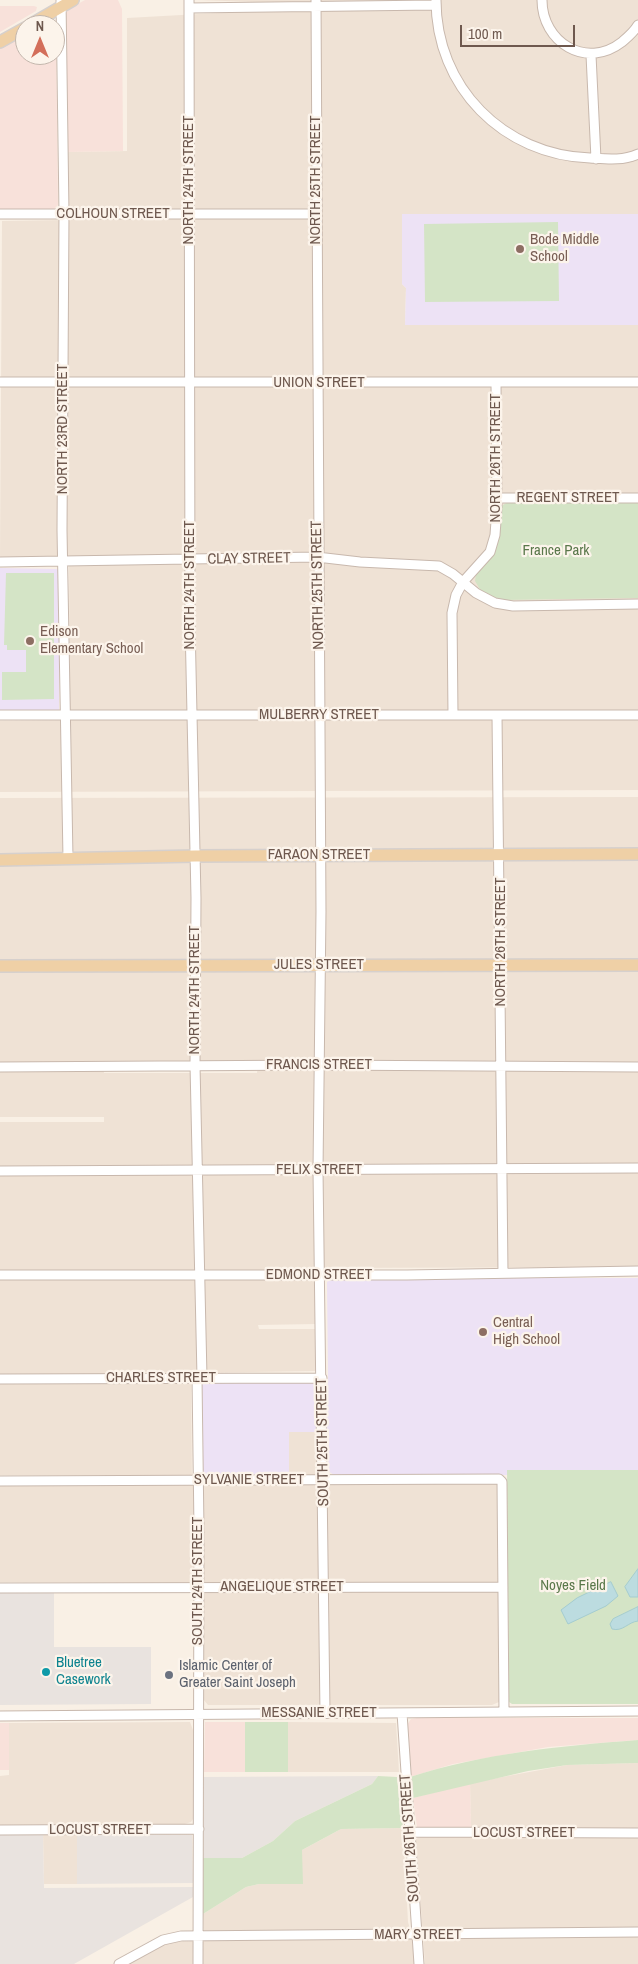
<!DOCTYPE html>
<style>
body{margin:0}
#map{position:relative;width:638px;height:1964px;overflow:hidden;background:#f9f0e5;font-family:"Archivo Narrow",sans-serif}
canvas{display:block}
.north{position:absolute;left:15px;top:15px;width:50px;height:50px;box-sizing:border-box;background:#fcf4eb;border:1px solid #c3b6ac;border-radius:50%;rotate:0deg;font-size:14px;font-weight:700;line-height:20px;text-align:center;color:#6e584e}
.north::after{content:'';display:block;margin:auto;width:18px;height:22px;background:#d36e5a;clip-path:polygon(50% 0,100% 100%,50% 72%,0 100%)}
.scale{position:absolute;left:460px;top:25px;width:115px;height:22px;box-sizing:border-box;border:2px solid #6e584e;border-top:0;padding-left:6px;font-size:15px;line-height:18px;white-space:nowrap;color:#6e584e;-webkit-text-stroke:4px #fcf4eb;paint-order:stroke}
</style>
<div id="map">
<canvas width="638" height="1964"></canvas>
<div class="north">N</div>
<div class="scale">100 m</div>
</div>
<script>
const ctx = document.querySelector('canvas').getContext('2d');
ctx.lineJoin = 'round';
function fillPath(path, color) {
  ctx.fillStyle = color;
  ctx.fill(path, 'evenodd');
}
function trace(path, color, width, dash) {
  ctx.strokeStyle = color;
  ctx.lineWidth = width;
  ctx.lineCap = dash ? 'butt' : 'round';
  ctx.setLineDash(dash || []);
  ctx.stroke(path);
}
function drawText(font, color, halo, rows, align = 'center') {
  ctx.font = font + ' "Archivo Narrow",sans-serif';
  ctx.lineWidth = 4.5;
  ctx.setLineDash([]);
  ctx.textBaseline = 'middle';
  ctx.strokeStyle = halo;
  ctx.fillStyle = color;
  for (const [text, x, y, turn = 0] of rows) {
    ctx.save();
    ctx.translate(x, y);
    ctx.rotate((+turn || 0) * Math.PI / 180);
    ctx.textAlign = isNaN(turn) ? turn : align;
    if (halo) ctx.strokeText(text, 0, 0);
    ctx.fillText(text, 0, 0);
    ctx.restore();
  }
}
const residential = new Path2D(`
 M 197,0 L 638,0 L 638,214 L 402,214 L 402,284 L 406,288 L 405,325 L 638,325 L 638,790 L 0,792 L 0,721 L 70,720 L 69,559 L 0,559 L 2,221 L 67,220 L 66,152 L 127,151 L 127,18 L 254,11 L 254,2 Z
 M 638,797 L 638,1267 L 316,1268 L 316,1324 L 258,1325 L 259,1329 L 316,1329 L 315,1371 L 191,1373 L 192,1484 L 289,1483 L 288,1432 L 317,1432 L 317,1484 L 494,1483 L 497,1484 L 499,1702 L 492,1705 L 208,1705 L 203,1699 L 203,1582 L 0,1582 L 0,1484 L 105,1483 L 105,1475 L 0,1475 L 0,1122 L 104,1122 L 104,1117 L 0,1117 L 0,798 ZM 258,1063 L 257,1073 L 104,1073 L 103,1064 Z
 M 190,1722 L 193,1730 L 193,1819 L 191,1822 L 185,1824 L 0,1825 L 0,1776 L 9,1775 L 9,1723 Z
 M 288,1722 L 396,1723 L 399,1772 L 288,1772 Z
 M 638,1763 L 638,1964 L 425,1964 L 416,1839 L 420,1837 L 471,1836 L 470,1783 L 567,1765 Z
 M 403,1828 L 408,1922 L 414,1944 L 414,1964 L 126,1964 L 168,1942 L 204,1941 L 203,1914 L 246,1887 L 259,1884 L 302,1850 L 341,1829 Z
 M 43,1834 L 77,1834 L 77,1884 L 44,1884 Z`);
const commercial = new Path2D(`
 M 85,0 L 118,0 L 122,9 L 123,151 L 66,152 L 65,11 Z
 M 0,6 L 34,6 L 37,7 L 36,11 L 0,32 Z
 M 51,20 L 56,23 L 58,205 L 54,209 L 0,209 L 0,49 L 25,35 L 25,55 L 55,55 L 55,25 L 42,25 Z
 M 417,1718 L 638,1718 L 638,1740 L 548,1747 L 453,1764 L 410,1777 L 407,1725 L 411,1719 Z
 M 205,1722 L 245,1722 L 245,1772 L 204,1772 Z
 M 0,1723 L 9,1723 L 9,1770 L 0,1770 Z
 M 470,1783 L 471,1828 L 417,1827 L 413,1798 Z`);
const industrial = new Path2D(`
 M 0,1592 L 54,1592 L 54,1647 L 151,1647 L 151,1704 L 0,1705 Z
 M 378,1776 L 372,1784 L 295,1821 L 273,1841 L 242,1858 L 203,1858 L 204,1777 Z
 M 0,1834 L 43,1834 L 44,1888 L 193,1887 L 193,1897 L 74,1964 L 0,1964 Z
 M 77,1834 L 192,1835 L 193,1883 L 77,1884 Z`);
const education = new Path2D(`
 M 402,214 L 638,214 L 638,325 L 405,325 L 406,288 L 402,284 Z
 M 0,568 L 58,569 L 59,571 L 59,710 L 0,711 Z
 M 331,1278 L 638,1278 L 638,1470 L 507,1470 L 507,1475 L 334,1475 L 328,1471 L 329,1432 L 289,1432 L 289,1475 L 204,1474 L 202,1472 L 201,1384 L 205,1382 L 328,1381 L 327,1282 Z`);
const green = new Path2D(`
 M 558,222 L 559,301 L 425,302 L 424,224 Z
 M 508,502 L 638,502 L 638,598 L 501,600 L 481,591 L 475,581 L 476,574 L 496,546 L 500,507 Z
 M 6,573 L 54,573 L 54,699 L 2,700 L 2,672 L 26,672 L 26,650 L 7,650 L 7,645 L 4,645 Z
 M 507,1470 L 638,1470 L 638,1704 L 512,1704 L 509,1702 Z
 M 245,1722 L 288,1722 L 288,1772 L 245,1772 Z
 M 638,1740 L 638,1763 L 567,1765 L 528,1771 L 413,1798 L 410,1777 C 484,1753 561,1746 638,1740 Z
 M 378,1776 L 397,1777 L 403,1828 L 341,1829 L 302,1850 L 303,1884 L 259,1884 L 246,1887 L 203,1914 L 203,1858 L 242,1858 L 273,1841 L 295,1821 L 372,1784 Z`);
const water = new Path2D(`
 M 638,1569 L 638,1597 L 630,1597 L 625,1587 Z
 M 611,1582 L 618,1596 L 606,1606 L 568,1624 L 561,1610 L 577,1598 Z
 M 638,1607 L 638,1621 C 628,1622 623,1632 612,1629 L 610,1624 L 613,1619 Z`);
const minor = new Path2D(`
 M 61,0 L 64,213 L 62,530 L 68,858
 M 189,0 L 190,623 L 196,898 L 195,1065 L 202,1377
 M 316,0 L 321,911 L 318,1170 L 325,1713
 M 436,0 C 436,87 503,155 590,158 C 607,159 622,161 638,154
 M 542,0 C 542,42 586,70 622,42 C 628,37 634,32 638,25
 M 189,8 L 436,5
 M 591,55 L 596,159
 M 0,214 L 315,214
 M 0,382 L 638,382
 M 497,498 L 638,498
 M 0,562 L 317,557 L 360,562 L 439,566 L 453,574 L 476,593 L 495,603 L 513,606 L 638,604
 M 0,715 L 638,715
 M 453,715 L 452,613 L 456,595 L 463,582 L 490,552 L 495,535 L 497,507 L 496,383
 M 497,715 L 503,1273
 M 0,1067 L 319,1065 L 638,1067
 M 0,1171 L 638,1168
 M 0,1275 L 407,1275 L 638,1271
 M 197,1377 L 199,1531 L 198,1964
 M 0,1379 L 322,1378
 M 0,1481 L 499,1479 L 502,1482 L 504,1712
 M 0,1588 L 503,1587
 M 402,1713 L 419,1964
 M 0,1716 L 638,1711
 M 0,1830 L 199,1829
 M 410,1832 L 638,1833
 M 119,1964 L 163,1940 L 181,1936 L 638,1932`);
const major = new Path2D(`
 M 30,25 L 73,0
 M 0,42 L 25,28
 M 0,860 L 195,856 L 638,854
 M 0,966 L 638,965`);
const markers = [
 [520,249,5,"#8d6e63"],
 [30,641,5,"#8d6e63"],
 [483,1332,5,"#8d6e63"],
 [46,1672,5,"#0f9aa8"],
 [169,1675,5,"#6b7280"]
];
const streetNames = [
 ["NORTH 24TH STREET",189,180,-90],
 ["NORTH 25TH STREET",316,180,-90],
 ["COLHOUN STREET",113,214],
 ["UNION STREET",319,383],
 ["NORTH 23RD STREET",63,429,-90],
 ["NORTH 26TH STREET",496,458,-90],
 ["REGENT STREET",568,498],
 ["CLAY STREET",249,559,-1],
 ["NORTH 24TH STREET",190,585,-90],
 ["NORTH 25TH STREET",318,585,-91],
 ["MULBERRY STREET",319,715],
 ["FARAON STREET",319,855],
 ["NORTH 26TH STREET",501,942,-90],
 ["JULES STREET",319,965],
 ["NORTH 24TH STREET",195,990,-90],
 ["FRANCIS STREET",319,1065],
 ["FELIX STREET",319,1170],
 ["EDMOND STREET",319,1275],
 ["CHARLES STREET",161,1378],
 ["SOUTH 25TH STREET",323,1442,-91],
 ["SYLVANIE STREET",249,1480],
 ["SOUTH 24TH STREET",198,1581,-90],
 ["ANGELIQUE STREET",282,1587],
 ["MESSANIE STREET",319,1713],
 ["LOCUST STREET",100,1830],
 ["LOCUST STREET",524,1833],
 ["SOUTH 26TH STREET",410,1838,-94],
 ["MARY STREET",418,1935]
];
const educationNames = [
 ["Bode Middle",530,240],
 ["School",530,257],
 ["Edison",40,632],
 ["Elementary School",40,649],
 ["Central",493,1323],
 ["High School",493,1340]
];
const parkNames = [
 ["France Park",556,551],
 ["Noyes Field",573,1586]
];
const cultureNames = [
 ["Bluetree",56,1663],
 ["Casework",56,1680]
];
const worshipNames = [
 ["Islamic Center of",179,1666],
 ["Greater Saint Joseph",179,1683]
];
fillPath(residential, '#efe2d5');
fillPath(commercial, '#f8e1da');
fillPath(industrial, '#e9e3df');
fillPath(education, '#ede2f5');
fillPath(green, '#d4e4c6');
fillPath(water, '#bcdce0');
trace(water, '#a4ccd0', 1);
trace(minor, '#c8b8ad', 11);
trace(major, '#d6d0cd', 14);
trace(minor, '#fff', 9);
trace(major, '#efd0a6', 11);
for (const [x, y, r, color] of markers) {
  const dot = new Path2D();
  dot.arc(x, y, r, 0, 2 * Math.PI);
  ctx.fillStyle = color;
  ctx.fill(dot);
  trace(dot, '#fcf4eb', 2);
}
drawText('15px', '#6e584e', '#fcf4eb', streetNames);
drawText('15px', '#785e54', '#fcf4eb', educationNames, 'left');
drawText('15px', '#5a784b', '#fcf4eb', parkNames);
drawText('15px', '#0d838f', '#fcf4eb', cultureNames, 'left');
drawText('15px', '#5b616d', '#fcf4eb', worshipNames, 'left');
</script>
